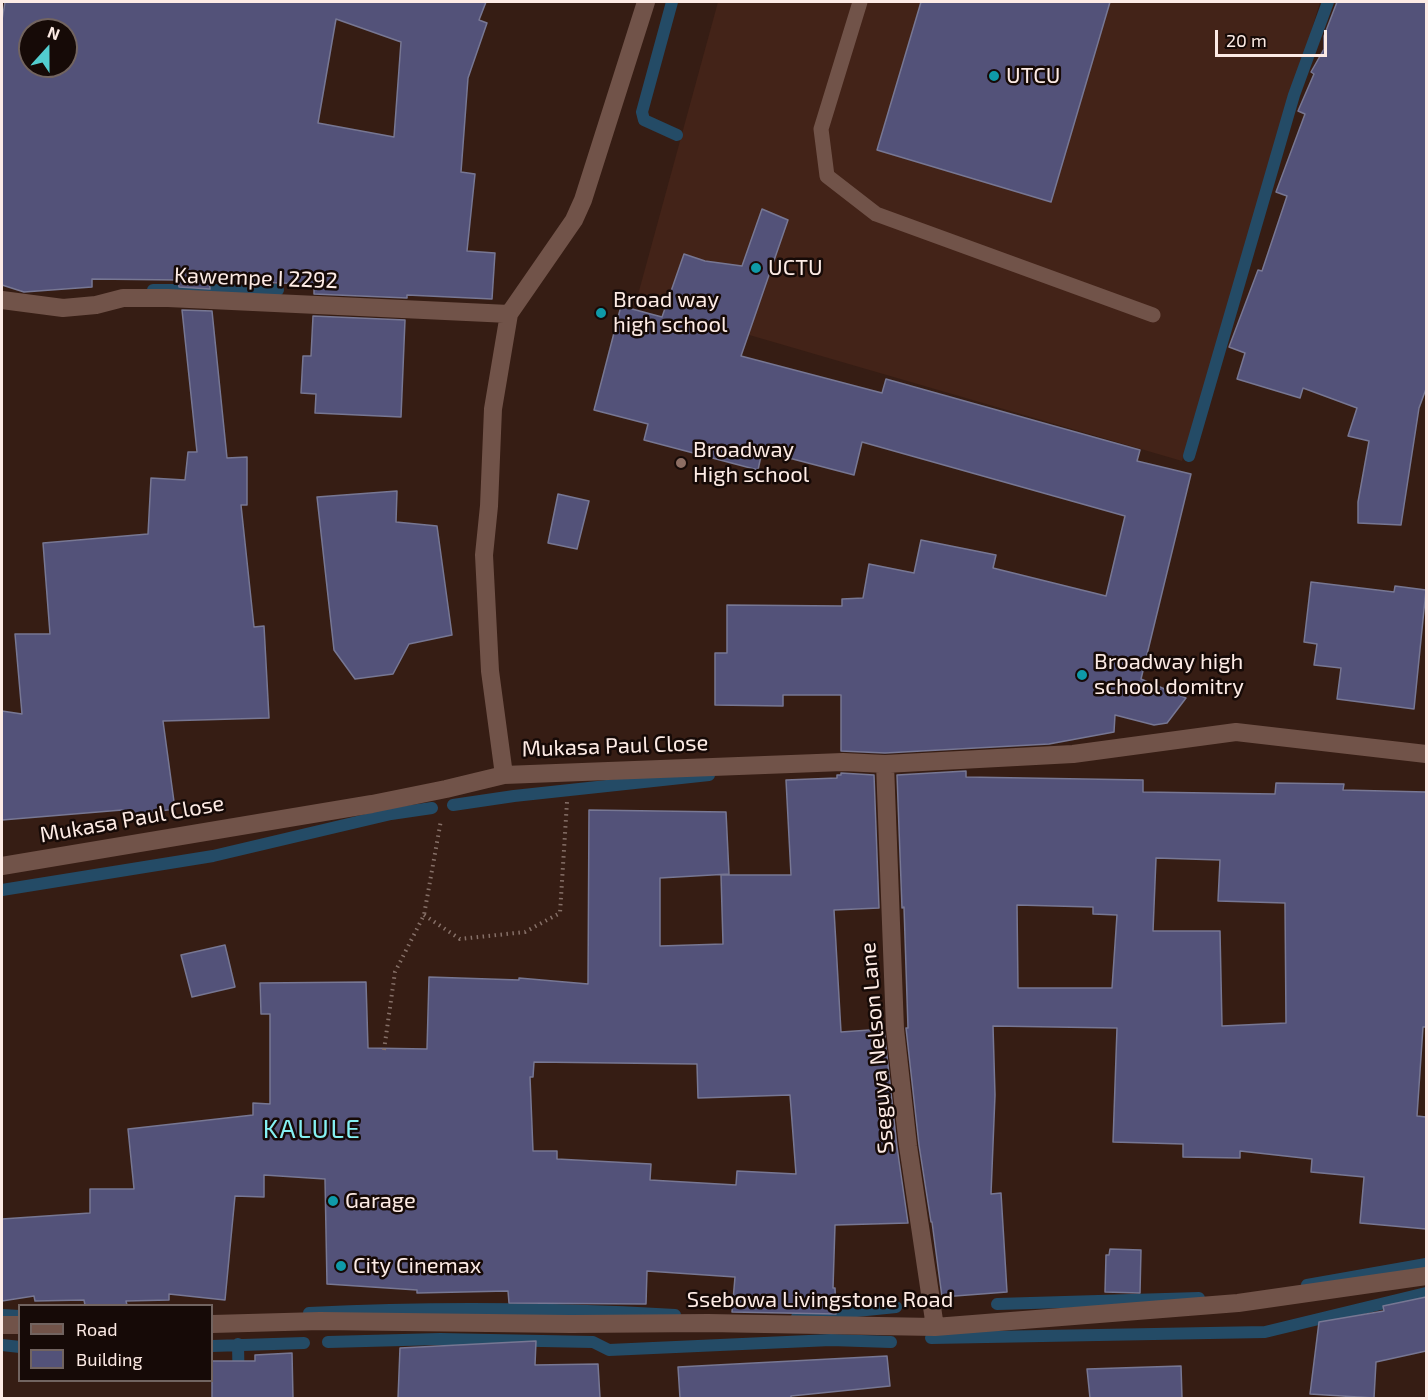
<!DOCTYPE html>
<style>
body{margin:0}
#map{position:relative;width:1428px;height:1400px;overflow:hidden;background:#361d14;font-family:"Exo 2",sans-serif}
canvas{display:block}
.frame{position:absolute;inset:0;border:3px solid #fdebe5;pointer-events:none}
.legend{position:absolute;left:18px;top:1304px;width:195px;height:78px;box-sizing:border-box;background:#160a07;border:2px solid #726460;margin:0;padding:8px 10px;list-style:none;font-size:18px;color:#fdebe5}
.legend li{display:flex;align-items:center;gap:12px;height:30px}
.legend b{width:30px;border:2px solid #726460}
.north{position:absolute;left:18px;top:18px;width:60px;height:60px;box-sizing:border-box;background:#160a07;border:2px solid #726460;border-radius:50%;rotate:21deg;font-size:16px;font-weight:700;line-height:24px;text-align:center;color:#fdebe5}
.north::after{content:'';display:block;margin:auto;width:21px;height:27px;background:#52cdcf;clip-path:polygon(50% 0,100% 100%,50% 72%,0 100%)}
.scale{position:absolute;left:1215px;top:30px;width:112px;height:27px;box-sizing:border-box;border:3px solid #fdebe5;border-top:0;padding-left:8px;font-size:18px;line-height:21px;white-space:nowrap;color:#fdebe5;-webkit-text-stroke:4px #160a07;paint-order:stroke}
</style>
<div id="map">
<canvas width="1428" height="1400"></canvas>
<div class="frame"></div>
<ul class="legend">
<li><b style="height:8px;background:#715349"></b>Road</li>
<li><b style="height:16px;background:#535279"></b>Building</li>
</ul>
<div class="north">N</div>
<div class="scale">20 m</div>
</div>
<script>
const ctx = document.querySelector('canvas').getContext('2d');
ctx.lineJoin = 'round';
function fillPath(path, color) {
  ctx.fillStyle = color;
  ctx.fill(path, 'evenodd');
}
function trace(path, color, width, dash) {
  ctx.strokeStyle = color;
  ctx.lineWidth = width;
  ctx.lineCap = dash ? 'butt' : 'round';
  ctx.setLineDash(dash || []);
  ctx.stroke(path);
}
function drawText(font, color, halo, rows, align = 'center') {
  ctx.font = font + ' "Exo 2",sans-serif';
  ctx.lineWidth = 5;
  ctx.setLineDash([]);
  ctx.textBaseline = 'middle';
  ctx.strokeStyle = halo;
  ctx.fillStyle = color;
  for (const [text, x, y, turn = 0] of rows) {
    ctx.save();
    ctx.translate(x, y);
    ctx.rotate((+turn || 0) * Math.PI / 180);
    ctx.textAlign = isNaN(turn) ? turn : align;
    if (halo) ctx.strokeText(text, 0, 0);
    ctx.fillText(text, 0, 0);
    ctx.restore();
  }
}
const built = new Path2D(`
 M 718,2 L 1320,2 L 1182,461 L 636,302 Z`);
const stream = new Path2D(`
 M 672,2 L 642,112 L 644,120 L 677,135
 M 153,290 L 278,290
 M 1189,456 L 1294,95 L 1328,2
 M 453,805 L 514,796 L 709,775
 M 2,890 L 213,856 L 391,814 L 432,808
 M 1307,1285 L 1426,1264
 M 997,1304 L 1199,1298
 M 309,1313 C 431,1307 553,1308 675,1315
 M 2,1315 L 20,1316
 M 797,1317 L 896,1307
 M 931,1338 L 1265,1332 L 1426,1293
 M 328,1342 L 440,1339 L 593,1342 L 609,1350 L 831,1340 L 891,1342
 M 238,1344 L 239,1398
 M 2,1345 L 20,1347
 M 212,1346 L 304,1343`);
const building = new Path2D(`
 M 5,2 L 486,2 L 479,20 L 487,23 L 468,78 L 461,172 L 475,174 L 467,251 L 495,253 L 492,299 L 407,295 L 407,298 L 314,294 L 314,284 L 209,281 L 210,289 L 179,287 L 178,280 L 92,279 L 92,287 L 24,292 L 2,285 L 2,20 ZM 336,19 L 401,42 L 394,137 L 318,123 ZM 30,30 L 66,30 L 66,66 L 30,66 Z
 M 921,2 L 1110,2 L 1051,202 L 877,150 Z
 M 1337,2 L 1426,2 L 1426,389 L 1419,408 L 1401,525 L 1358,523 L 1358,502 L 1369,441 L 1348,436 L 1357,408 L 1303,388 L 1300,398 L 1237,379 L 1245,353 L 1229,347 L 1258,270 L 1262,271 L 1287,196 L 1276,192 L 1305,114 L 1298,111 L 1314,74 L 1311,72 L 1324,49 L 1324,36 Z
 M 762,209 L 788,220 L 741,356 L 882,393 L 886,379 L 1140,450 L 1137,461 L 1191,474 L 1141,679 L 1186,698 L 1167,723 L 1154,725 L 1115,715 L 1114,732 L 1049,744 L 885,753 L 841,751 L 841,695 L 783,695 L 783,706 L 715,705 L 715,653 L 727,653 L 727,605 L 842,606 L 842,599 L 863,598 L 869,564 L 914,573 L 921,540 L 996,555 L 993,568 L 1106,596 L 1125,516 L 862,442 L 854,475 L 762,451 L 758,470 L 644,440 L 648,424 L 594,410 L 621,306 L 662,317 L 684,254 L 705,261 L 742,266 Z
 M 182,310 L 212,311 L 227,458 L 247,457 L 247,505 L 241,505 L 254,627 L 264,626 L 269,718 L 163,721 L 175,809 L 123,816 L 122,810 L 2,820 L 2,711 L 22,714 L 15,634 L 50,634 L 43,543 L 148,534 L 151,478 L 185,480 L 188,452 L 197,452 Z
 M 313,316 L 405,320 L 401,417 L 315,413 L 316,394 L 301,393 L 303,356 L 311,356 Z
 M 397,491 L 396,522 L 437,526 L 452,635 L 409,644 L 393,674 L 355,679 L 334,650 L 317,497 Z
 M 558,494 L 589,501 L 577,549 L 548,543 Z
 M 1311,582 L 1394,592 L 1395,586 L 1426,590 L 1414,709 L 1337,699 L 1341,668 L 1314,665 L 1317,644 L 1304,642 Z
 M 966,771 L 966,777 L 1143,780 L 1143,792 L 1275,794 L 1276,783 L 1344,784 L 1343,790 L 1426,792 L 1426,1027 L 1423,1027 L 1417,1116 L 1426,1117 L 1426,1229 L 1360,1223 L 1364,1177 L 1311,1172 L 1312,1159 L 1240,1151 L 1240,1158 L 1183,1157 L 1183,1144 L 1113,1142 L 1117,1028 L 993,1026 L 995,1095 L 991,1194 L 1001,1193 L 1007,1292 L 942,1297 L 932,1222 L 931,1222 L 919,1145 L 906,1028 L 908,1028 L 904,907 L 902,908 L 897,775 ZM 1156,858 L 1220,860 L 1218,901 L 1285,903 L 1286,1023 L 1222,1026 L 1220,931 L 1153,931 ZM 1017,905 L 1093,907 L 1093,914 L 1117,915 L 1112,988 L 1018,988 Z
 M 841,773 L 874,775 L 879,908 L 834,910 L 841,1032 L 884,1029 L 897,1147 L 908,1223 L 835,1225 L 833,1288 L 835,1288 L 836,1314 L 732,1312 L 735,1277 L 647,1271 L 646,1304 L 509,1303 L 508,1291 L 417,1293 L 417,1290 L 327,1284 L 325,1179 L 264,1175 L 264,1197 L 235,1196 L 225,1300 L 169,1294 L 169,1300 L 126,1301 L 127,1305 L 85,1305 L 84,1300 L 35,1301 L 34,1296 L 2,1301 L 2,1219 L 90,1213 L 90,1189 L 134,1189 L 128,1129 L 253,1115 L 253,1103 L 270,1104 L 270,1014 L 261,1014 L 260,983 L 366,982 L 368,1048 L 427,1049 L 429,977 L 519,980 L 519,978 L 588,984 L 589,810 L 726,812 L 729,874 L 660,878 L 660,946 L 723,944 L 721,875 L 791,875 L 786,780 L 837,778 L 837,775 L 841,775 ZM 534,1062 L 697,1064 L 698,1098 L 790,1095 L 796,1174 L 737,1171 L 736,1185 L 650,1180 L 651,1164 L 557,1159 L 557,1151 L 533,1151 L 530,1077 L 533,1077 Z
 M 225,945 L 235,987 L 192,997 L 181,955 Z
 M 1110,1249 L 1141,1250 L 1140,1293 L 1105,1292 L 1106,1255 L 1109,1255 Z
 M 1426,1297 L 1426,1351 L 1376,1362 L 1374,1398 L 1310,1394 L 1319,1322 L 1384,1311 L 1383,1306 Z
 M 536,1341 L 535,1365 L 598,1364 L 600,1398 L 398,1398 L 400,1348 Z
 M 292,1353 L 293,1398 L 212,1398 L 212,1361 L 255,1361 L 255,1355 Z
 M 887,1356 L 890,1386 L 791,1396 L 791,1398 L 680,1398 L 678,1367 Z
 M 1181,1366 L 1182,1398 L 1090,1398 L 1087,1369 Z`);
const path = new Path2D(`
 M 424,915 L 460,939 L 525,932 L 560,913 L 567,802
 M 384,1050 L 395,972 L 424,915 L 441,820`);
const service = new Path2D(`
 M 860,2 L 821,129 L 827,176 L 876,214 L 1153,315`);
const minor = new Path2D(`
 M 2,300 L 63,308 L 96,305 L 123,298 L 168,298 L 509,314
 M 885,764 L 895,1029 L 908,1146 L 935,1327
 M 504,775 L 490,671 L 484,555 L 489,506 L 493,409 L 509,314 L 574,220 L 583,200 L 646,2
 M 2,866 L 372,804 L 446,789 L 504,775 L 843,762 L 885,764 L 1073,754 L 1236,732 L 1426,754
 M 212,1324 L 320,1321 L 571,1324 L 708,1323 L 935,1327 L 1238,1303 L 1426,1276
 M 2,1325 L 20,1325`);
const markers = [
 [994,76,6,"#0f9aa8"],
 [756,268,6,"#0f9aa8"],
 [601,313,6,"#0f9aa8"],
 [681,463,6,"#8d6e63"],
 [1082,675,6,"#0f9aa8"],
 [333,1201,6,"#0f9aa8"],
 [341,1266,6,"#0f9aa8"]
];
const poiNames = [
 ["UTCU",1006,76],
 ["UCTU",768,268],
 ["Broad way",613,300],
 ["high school",613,325],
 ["Broadway",693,450],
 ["High school",693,475],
 ["Broadway high",1094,662],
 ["school domitry",1094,687],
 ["Garage",345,1201],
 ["City Cinemax",353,1266]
];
const streetNames = [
 ["Kawempe I 2292",256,278,2],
 ["Mukasa Paul Close",615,746,-2],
 ["Mukasa Paul Close",132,819,-10],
 ["Sseguya Nelson Lane",877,1048,-95],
 ["Ssebowa Livingstone Road",820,1300]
];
const quarterNames = [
 ["KALULE",312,1129]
];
fillPath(built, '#432318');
trace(stream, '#244b66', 12);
fillPath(building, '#535279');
trace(building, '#777793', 1.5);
trace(path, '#867068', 4, [1.5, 4.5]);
trace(service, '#715349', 15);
trace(minor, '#715349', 18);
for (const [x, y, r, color] of markers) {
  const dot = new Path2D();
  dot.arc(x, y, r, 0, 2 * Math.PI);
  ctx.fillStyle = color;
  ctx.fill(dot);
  trace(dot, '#160a07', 2);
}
drawText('22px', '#fdebe5', '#160a07', poiNames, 'left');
drawText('22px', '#fdebe5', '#160a07', streetNames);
ctx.letterSpacing = '1.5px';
drawText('26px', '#85f1f3', '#160a07', quarterNames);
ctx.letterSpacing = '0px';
</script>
